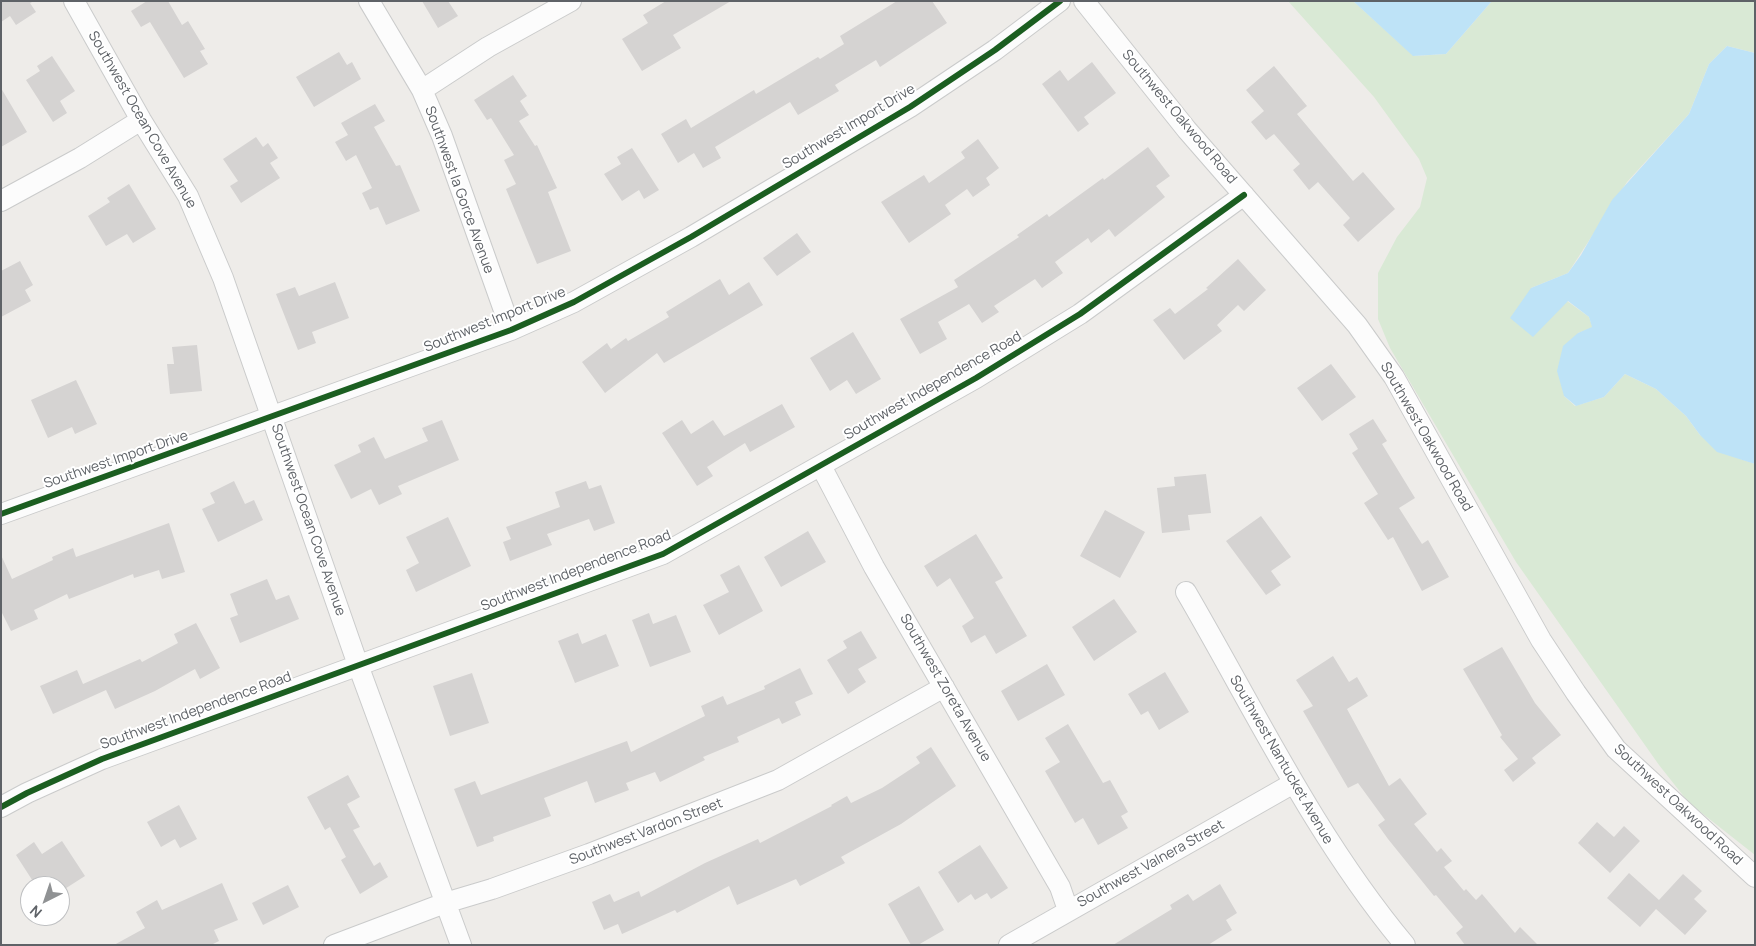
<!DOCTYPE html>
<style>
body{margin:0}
#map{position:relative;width:1756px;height:946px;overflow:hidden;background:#eeece9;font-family:Manrope,sans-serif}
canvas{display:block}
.frame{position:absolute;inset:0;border:2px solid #5e6267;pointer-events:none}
.north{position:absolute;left:20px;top:876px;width:50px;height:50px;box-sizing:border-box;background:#fff;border:1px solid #bfc0c2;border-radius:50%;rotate:221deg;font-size:14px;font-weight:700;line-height:20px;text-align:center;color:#5e6267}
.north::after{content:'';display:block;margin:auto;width:18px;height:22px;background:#909294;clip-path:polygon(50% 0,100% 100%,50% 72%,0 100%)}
</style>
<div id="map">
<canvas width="1756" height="946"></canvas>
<div class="frame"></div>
<div class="north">N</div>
</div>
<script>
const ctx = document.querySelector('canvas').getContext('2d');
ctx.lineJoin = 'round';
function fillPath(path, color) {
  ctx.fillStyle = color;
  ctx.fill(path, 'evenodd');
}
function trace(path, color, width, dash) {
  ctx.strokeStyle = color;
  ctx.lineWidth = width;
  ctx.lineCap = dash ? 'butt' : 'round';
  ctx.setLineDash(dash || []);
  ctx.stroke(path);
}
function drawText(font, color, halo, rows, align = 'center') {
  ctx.font = font + ' Manrope,sans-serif';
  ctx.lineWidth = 4;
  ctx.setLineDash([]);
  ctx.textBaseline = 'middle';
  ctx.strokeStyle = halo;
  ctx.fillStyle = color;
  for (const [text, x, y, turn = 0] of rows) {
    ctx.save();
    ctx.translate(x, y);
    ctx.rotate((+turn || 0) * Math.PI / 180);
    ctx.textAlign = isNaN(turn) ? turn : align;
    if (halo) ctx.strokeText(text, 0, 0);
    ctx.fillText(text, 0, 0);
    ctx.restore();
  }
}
const green = new Path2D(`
 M 1288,1 L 1353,1 L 1414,56 L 1446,54 L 1492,1 L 1755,1 L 1755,53 L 1727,46 L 1709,64 L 1689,114 L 1627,182 L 1568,273 L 1531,288 L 1550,317 L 1567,301 L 1589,317 L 1593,328 L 1578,333 L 1564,396 L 1575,406 L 1604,397 L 1625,374 L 1656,389 L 1686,416 L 1700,435 L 1738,458 L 1755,464 L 1755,855 L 1689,803 L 1659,765 L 1516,562 L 1390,348 L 1378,319 L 1378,273 L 1397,237 L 1420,207 L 1427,178 L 1419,159 L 1374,97 Z`);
const water = new Path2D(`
 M 1353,1 L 1492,1 L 1446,54 L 1413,56 Z
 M 1727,46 L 1755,53 L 1755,464 L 1717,452 L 1700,435 L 1686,416 L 1656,389 L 1625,374 L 1604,397 L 1576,406 L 1564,396 L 1557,371 L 1563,346 L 1578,333 L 1592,327 L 1589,317 L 1568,301 L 1533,337 L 1510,318 L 1531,288 L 1568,273 L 1581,255 L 1612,200 L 1689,114 L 1709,64 Z`);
const building = new Path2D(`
 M 1,1 L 34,1 L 30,3 L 36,12 L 16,25 L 10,16 L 1,22 Z
 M 147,1 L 168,1 L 182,25 L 188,21 L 205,49 L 200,51 L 208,64 L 184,78 L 150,22 L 141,27 L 131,11 Z
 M 422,1 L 448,1 L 458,16 L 438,28 Z
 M 666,1 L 731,1 L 673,35 L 681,48 L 642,71 L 622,39 L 648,23 L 643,15 Z
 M 897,1 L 932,1 L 947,23 L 880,67 L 876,60 L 835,85 L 839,91 L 798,115 L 790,102 L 715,147 L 721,158 L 703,168 L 694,153 L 678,163 L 661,134 L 686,119 L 691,128 L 754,90 L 756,94 L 818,57 L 820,59 L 844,44 L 840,36 Z
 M 339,52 L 347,65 L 352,62 L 361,79 L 314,107 L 296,77 Z
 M 52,56 L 75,91 L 60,101 L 67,113 L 53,122 L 26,80 L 40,71 L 37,66 Z
 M 1092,62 L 1116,93 L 1084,117 L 1089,124 L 1078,132 L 1042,84 L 1060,70 L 1068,81 Z
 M 1274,66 L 1307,106 L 1297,114 L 1353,181 L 1363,172 L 1395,209 L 1358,242 L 1343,225 L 1350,218 L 1318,182 L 1309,190 L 1293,170 L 1300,164 L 1274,134 L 1266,140 L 1251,122 L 1264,111 L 1246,90 Z
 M 513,75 L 527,96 L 520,101 L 529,115 L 519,121 L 535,146 L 537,145 L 557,188 L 548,192 L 571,251 L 537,264 L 506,189 L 516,184 L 504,160 L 514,155 L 491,118 L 487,120 L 474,100 Z
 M 1,88 L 27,132 L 1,147 Z
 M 375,104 L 385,121 L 374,127 L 396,166 L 400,165 L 420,211 L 386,225 L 378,207 L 370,210 L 362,193 L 372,188 L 356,155 L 346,161 L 335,142 L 348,135 L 341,123 Z
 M 256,137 L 263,147 L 268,143 L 278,158 L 270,163 L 280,178 L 241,203 L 230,186 L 238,181 L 223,159 Z
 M 978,139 L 999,168 L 986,178 L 990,185 L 973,197 L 967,189 L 945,205 L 951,214 L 909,243 L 881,202 L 924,175 L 929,183 L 965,158 L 961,152 Z
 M 1148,147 L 1170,176 L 1156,186 L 1165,197 L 1115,237 L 1109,229 L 1091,243 L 1088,238 L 1055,262 L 1063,273 L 1042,288 L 1035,279 L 994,306 L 999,312 L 982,323 L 969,304 L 938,322 L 947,339 L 920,354 L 900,319 L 958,287 L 954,280 L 1019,237 L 1017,235 L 1047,214 L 1049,217 L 1103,178 L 1104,180 Z
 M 632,148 L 659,190 L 644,199 L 639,190 L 622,201 L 604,174 L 621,164 L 617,157 Z
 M 129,184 L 156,229 L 133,243 L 127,234 L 106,246 L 88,216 L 110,202 L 107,198 Z
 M 797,233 L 811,252 L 777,276 L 763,258 Z
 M 1238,259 L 1266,290 L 1244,311 L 1238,305 L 1217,325 L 1222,331 L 1184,360 L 1153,320 L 1170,308 L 1175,314 L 1208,289 L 1206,288 Z
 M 20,261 L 33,285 L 25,290 L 31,301 L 1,317 L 1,271 Z
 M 720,279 L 729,295 L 749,282 L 763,305 L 664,363 L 657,353 L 605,393 L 582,362 L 607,343 L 611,349 L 626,338 L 628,341 L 669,317 L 666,312 Z
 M 335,282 L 349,318 L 312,332 L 316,343 L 298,350 L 276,294 L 295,287 L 299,296 Z
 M 853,332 L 881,379 L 856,394 L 847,380 L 830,391 L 810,358 Z
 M 197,345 L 202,391 L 170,394 L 167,364 L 174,364 L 172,347 Z
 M 1331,364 L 1356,397 L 1322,421 L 1297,388 Z
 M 76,380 L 97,424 L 75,434 L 72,427 L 48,438 L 31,400 Z
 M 782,404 L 795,427 L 750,452 L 745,443 L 707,467 L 713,476 L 697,486 L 662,433 L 682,420 L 691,434 L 713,420 L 724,436 Z
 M 1373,419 L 1387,441 L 1382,444 L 1415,498 L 1399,508 L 1422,544 L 1428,540 L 1449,577 L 1422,591 L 1393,537 L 1388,540 L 1364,503 L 1378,494 L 1352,453 L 1358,449 L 1349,434 Z
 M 442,420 L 459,460 L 398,486 L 402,494 L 379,505 L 371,489 L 351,499 L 334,465 L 361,452 L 358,445 L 374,437 L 385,459 L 428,441 L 422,428 Z
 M 1206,474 L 1211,513 L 1188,515 L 1190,530 L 1162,533 L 1157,488 L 1175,486 L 1174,477 Z
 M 234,481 L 245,504 L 254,500 L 263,520 L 218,542 L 202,509 L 215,503 L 210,493 Z
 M 586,481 L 589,489 L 601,485 L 615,523 L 594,531 L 589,519 L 547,534 L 552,545 L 510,561 L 503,542 L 511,539 L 506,527 L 560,507 L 555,492 Z
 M 1105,510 L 1145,532 L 1120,578 L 1080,556 Z
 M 1261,516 L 1291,557 L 1271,571 L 1281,585 L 1266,595 L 1226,541 Z
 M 448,517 L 471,566 L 416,592 L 406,570 L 419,563 L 406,537 Z
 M 169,523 L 185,572 L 162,579 L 159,570 L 134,578 L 133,574 L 69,599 L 67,594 L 34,610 L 38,619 L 11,631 L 1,611 L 1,555 L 12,579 L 53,560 L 52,557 L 73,548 L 76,557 Z
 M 808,531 L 826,562 L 781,587 L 764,557 Z
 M 976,534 L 1003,578 L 995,582 L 1027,636 L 996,654 L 985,635 L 971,643 L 962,626 L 974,618 L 950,578 L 937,587 L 924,566 Z
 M 739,565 L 763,611 L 719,635 L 703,605 L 729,592 L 720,575 Z
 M 267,579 L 276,600 L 289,595 L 299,619 L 240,643 L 230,618 L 238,615 L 230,594 Z
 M 1114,599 L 1137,632 L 1094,661 L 1072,627 Z
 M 649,613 L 653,624 L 676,615 L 691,652 L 650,667 L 632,620 Z
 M 196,623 L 220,668 L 200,679 L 195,669 L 155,691 L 115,709 L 106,690 L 53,714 L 40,686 L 77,670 L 83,684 L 140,659 L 142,662 L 178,643 L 174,634 Z
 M 861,631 L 877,658 L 858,669 L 866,682 L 848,694 L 827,660 L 847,648 L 843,641 Z
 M 578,633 L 582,644 L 606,634 L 619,666 L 575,683 L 558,641 Z
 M 1502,647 L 1535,703 L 1561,735 L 1532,758 L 1536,763 L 1513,782 L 1504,770 L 1518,759 L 1500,737 L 1502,735 L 1463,669 Z
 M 1333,656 L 1349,682 L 1357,677 L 1368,696 L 1347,709 L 1389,786 L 1400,778 L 1427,814 L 1414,824 L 1437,852 L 1441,848 L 1452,861 L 1444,867 L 1464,891 L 1466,889 L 1476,900 L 1482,894 L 1515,933 L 1520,927 L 1538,945 L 1465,945 L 1456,933 L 1463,927 L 1436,895 L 1434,896 L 1388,839 L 1378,825 L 1385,820 L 1358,783 L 1348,788 L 1303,711 L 1313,706 L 1296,680 Z
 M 1047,664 L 1065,695 L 1018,721 L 1001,691 Z
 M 800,668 L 813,694 L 795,702 L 801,715 L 782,724 L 779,718 L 737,737 L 739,742 L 703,757 L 705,760 L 660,782 L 655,772 L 626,783 L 629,790 L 595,803 L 587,781 L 544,798 L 551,816 L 493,837 L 494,841 L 477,847 L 454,789 L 475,781 L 481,795 L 627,741 L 631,752 L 705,716 L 701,706 L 723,696 L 727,705 L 765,689 L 764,686 Z
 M 1165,672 L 1189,712 L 1159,730 L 1148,711 L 1141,715 L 1128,694 Z
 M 472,673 L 489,723 L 450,736 L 433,686 Z
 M 1068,724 L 1103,783 L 1110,780 L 1128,812 L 1121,816 L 1128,828 L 1098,845 L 1083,818 L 1075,823 L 1045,771 L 1060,762 L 1045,738 Z
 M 931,747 L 956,786 L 901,824 L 841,857 L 845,863 L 800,886 L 796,879 L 737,905 L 729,886 L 677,913 L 675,910 L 622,934 L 618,924 L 604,930 L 592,902 L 610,894 L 614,902 L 639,891 L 641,897 L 705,863 L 758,839 L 760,843 L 832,806 L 831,805 L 847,796 L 851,803 L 882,788 L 920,763 L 916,757 Z
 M 348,775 L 360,797 L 347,804 L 360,827 L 353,830 L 374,866 L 380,862 L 388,877 L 360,894 L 341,860 L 346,857 L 330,827 L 325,830 L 307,797 Z
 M 179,805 L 197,839 L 180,848 L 175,839 L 161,847 L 147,822 Z
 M 1597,822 L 1614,837 L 1624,826 L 1640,841 L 1610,873 L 1578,843 Z
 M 62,841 L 85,876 L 60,892 L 60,886 L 36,886 L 16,855 L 34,842 L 42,854 Z
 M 980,845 L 1008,888 L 991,899 L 987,893 L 975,900 L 971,894 L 958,903 L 938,872 Z
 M 1629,873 L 1659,900 L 1683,874 L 1702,891 L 1694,899 L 1707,911 L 1685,935 L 1656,909 L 1640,927 L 1607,898 Z
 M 222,883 L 238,920 L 214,930 L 219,941 L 211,945 L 114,945 L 145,928 L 136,912 L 157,900 L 162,910 Z
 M 1220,884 L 1237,913 L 1226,920 L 1232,930 L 1208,945 L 1113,945 L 1172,909 L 1170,905 L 1188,894 L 1193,901 Z
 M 288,885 L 299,907 L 263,925 L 252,903 Z
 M 919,886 L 944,930 L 918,945 L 911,945 L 888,904 Z`);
const minor = new Path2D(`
 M 74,1 L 141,120 L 188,196 L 223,278 L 358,665 L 461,945
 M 369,1 L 422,90 L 442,136 L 511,330
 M 1084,1 L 1187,130 L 1357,325 L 1394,377 L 1541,640 L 1576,693 L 1616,749 L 1755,877
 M 422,90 L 488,47 L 571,1
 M 1,201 L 80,158 L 141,120
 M 821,466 L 874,567 L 1060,887 L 1068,910
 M 1,514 L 511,330 L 574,302 L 691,237 L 910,107 L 995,50 L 1060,1
 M 1186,592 C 1256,712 1315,837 1405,945
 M 1,807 L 27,793 L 102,759 L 663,554 L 976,378 L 1080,314 L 1244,195
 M 334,945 L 445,903 L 492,889 L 589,854 L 778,780 L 944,687
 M 1009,945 L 1292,784`);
const cycleway = new Path2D(`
 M 1,514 L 511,330 L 574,302 L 691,237 L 910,107 L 995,50 L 1060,1
 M 1,807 L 27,793 L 102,759 L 663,554 L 976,378 L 1080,314 L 1244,195`);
const streetNames = [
 ["Southwest Oakwood Road",1179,117,50],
 ["Southwest Ocean Cove Avenue",142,120,60],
 ["Southwest Import Drive",849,127,-31],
 ["Southwest la Gorce Avenue",459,190,70],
 ["Southwest Import Drive",495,320,-22],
 ["Southwest Independence Road",933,386,-30],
 ["Southwest Oakwood Road",1426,437,60],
 ["Southwest Import Drive",116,460,-19],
 ["Southwest Ocean Cove Avenue",308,520,71],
 ["Southwest Independence Road",576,571,-21],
 ["Southwest Zoreta Avenue",945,688,60],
 ["Southwest Independence Road",196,711,-20],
 ["Southwest Nantucket Avenue",1281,760,60],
 ["Southwest Oakwood Road",1678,805,43],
 ["Southwest Vardon Street",646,832,-21],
 ["Southwest Valnera Street",1151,864,-29]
];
fillPath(green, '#d9e9d5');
fillPath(water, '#bee3f7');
fillPath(building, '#d5d3d2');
trace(minor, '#cacbcb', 22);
trace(minor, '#fcfcfc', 20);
trace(cycleway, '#1b5e20', 6);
drawText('14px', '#5e6267', '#fff', streetNames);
</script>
